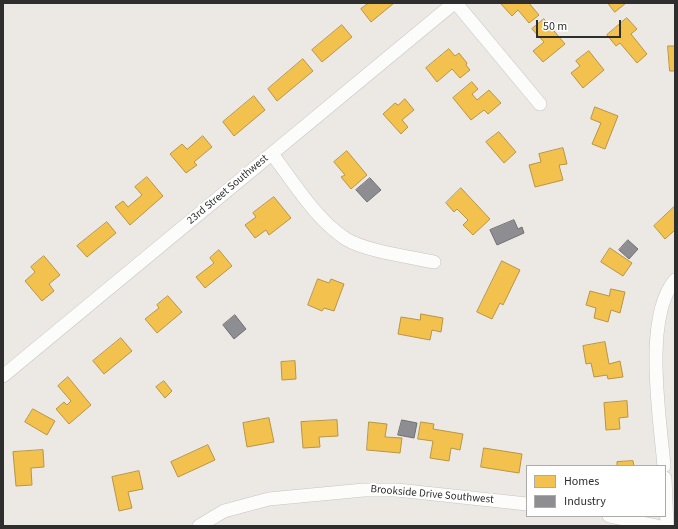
<!DOCTYPE html>
<style>
body{margin:0}
#map{position:relative;width:678px;height:529px;overflow:hidden;background:#ece8e4;font-family:"Source Sans 3",sans-serif}
canvas{display:block}
.frame{position:absolute;inset:0;border:4px solid #2e2e2e;pointer-events:none}
.legend{position:absolute;left:526px;top:465px;width:140px;height:52px;box-sizing:border-box;background:#fff;border:1px solid #ababab;margin:0;padding:5px 7px;list-style:none;font-size:12px;color:#2e2e2e}
.legend li{display:flex;align-items:center;gap:8px;height:20px}
.legend b{width:20px;border:1px solid #ababab}
.scale{position:absolute;left:536px;top:20px;width:85px;height:18px;box-sizing:border-box;border:2px solid #2e2e2e;border-top:0;padding-left:5px;font-size:12px;line-height:14px;white-space:nowrap;color:#2e2e2e;-webkit-text-stroke:3px #fff;paint-order:stroke}
</style>
<div id="map">
<canvas width="678" height="529"></canvas>
<div class="frame"></div>
<ul class="legend">
<li><b style="height:11px;background:#f2c14e"></b>Homes</li>
<li><b style="height:11px;background:#8d8d92"></b>Industry</li>
</ul>
<div class="scale">50 m</div>
</div>
<script>
const ctx = document.querySelector('canvas').getContext('2d');
ctx.lineJoin = 'round';
function fillPath(path, color) {
  ctx.fillStyle = color;
  ctx.fill(path, 'evenodd');
}
function trace(path, color, width, dash) {
  ctx.strokeStyle = color;
  ctx.lineWidth = width;
  ctx.lineCap = dash ? 'butt' : 'round';
  ctx.setLineDash(dash || []);
  ctx.stroke(path);
}
function drawText(font, color, halo, rows, align = 'center') {
  ctx.font = font + ' "Source Sans 3",sans-serif';
  ctx.lineWidth = 4;
  ctx.setLineDash([]);
  ctx.textBaseline = 'middle';
  ctx.strokeStyle = halo;
  ctx.fillStyle = color;
  for (const [text, x, y, turn = 0] of rows) {
    ctx.save();
    ctx.translate(x, y);
    ctx.rotate((+turn || 0) * Math.PI / 180);
    ctx.textAlign = isNaN(turn) ? turn : align;
    if (halo) ctx.strokeText(text, 0, 0);
    ctx.fillText(text, 0, 0);
    ctx.restore();
  }
}
const homes = new Path2D(`
 M 369,3 L 394,3 L 371,22 L 361,9 Z
 M 503,3 L 529,3 L 539,15 L 529,23 L 518,10 L 512,16 L 501,4 Z
 M 608,3 L 626,3 L 615,12 Z
 M 627,18 L 637,29 L 631,34 L 647,54 L 637,63 L 620,43 L 616,46 L 607,35 Z
 M 544,19 L 565,44 L 543,62 L 533,51 L 544,42 L 532,29 Z
 M 342,25 L 352,37 L 322,62 L 312,50 Z
 M 668,46 L 675,46 L 675,71 L 670,71 Z
 M 449,49 L 455,56 L 459,53 L 467,63 L 466,65 L 470,70 L 460,78 L 452,69 L 437,82 L 426,68 Z
 M 589,51 L 604,70 L 583,88 L 571,73 L 580,66 L 576,61 Z
 M 303,59 L 313,71 L 277,101 L 268,89 Z
 M 472,82 L 478,89 L 472,94 L 477,100 L 489,90 L 501,103 L 488,114 L 484,110 L 471,120 L 453,98 Z
 M 254,96 L 265,110 L 234,136 L 223,122 Z
 M 405,99 L 414,110 L 402,120 L 408,127 L 401,134 L 383,114 L 395,103 L 398,105 Z
 M 595,107 L 618,116 L 605,149 L 592,144 L 601,123 L 591,119 Z
 M 499,132 L 516,152 L 504,163 L 486,142 Z
 M 203,136 L 212,147 L 194,162 L 197,165 L 186,173 L 170,154 L 182,144 L 187,149 Z
 M 563,148 L 567,164 L 559,165 L 563,180 L 535,187 L 529,165 L 541,162 L 539,154 Z
 M 347,151 L 367,175 L 351,189 L 341,177 L 345,175 L 334,162 Z
 M 147,177 L 163,196 L 130,225 L 115,207 L 123,201 L 128,207 L 142,195 L 135,187 Z
 M 461,188 L 490,219 L 473,235 L 463,225 L 468,220 L 457,209 L 454,212 L 446,203 Z
 M 274,197 L 291,218 L 269,235 L 266,230 L 255,238 L 245,225 L 256,217 L 253,213 Z
 M 675,206 L 675,230 L 665,239 L 654,226 Z
 M 107,222 L 116,233 L 87,257 L 77,246 Z
 M 610,248 L 632,263 L 623,276 L 601,262 Z
 M 219,250 L 232,266 L 205,288 L 196,277 L 214,263 L 210,258 Z
 M 44,256 L 60,275 L 49,284 L 54,291 L 42,301 L 25,281 L 35,272 L 31,267 Z
 M 502,261 L 520,270 L 503,305 L 500,303 L 492,319 L 477,312 Z
 M 318,279 L 329,283 L 331,279 L 344,284 L 334,311 L 324,308 L 322,311 L 308,305 Z
 M 611,289 L 625,292 L 620,313 L 611,310 L 608,322 L 594,318 L 596,308 L 586,305 L 590,291 L 609,296 Z
 M 168,296 L 182,312 L 157,333 L 145,319 L 159,308 L 157,305 Z
 M 421,314 L 443,318 L 441,332 L 432,330 L 430,340 L 398,334 L 401,317 L 420,320 Z
 M 121,338 L 132,351 L 104,374 L 93,361 Z
 M 605,342 L 609,364 L 620,361 L 623,377 L 608,379 L 607,375 L 594,377 L 591,363 L 586,364 L 583,346 Z
 M 295,361 L 296,379 L 282,380 L 281,362 Z
 M 68,377 L 91,405 L 69,424 L 56,409 L 64,402 L 67,405 L 71,401 L 58,386 Z
 M 164,381 L 172,391 L 165,398 L 156,387 Z
 M 627,401 L 628,417 L 619,418 L 620,429 L 606,430 L 604,403 Z
 M 33,409 L 55,421 L 47,435 L 25,422 Z
 M 269,418 L 274,442 L 247,447 L 243,423 Z
 M 337,420 L 338,436 L 319,437 L 320,447 L 303,448 L 301,422 Z
 M 369,422 L 387,424 L 385,437 L 402,438 L 400,453 L 367,450 Z
 M 421,422 L 434,424 L 433,429 L 463,434 L 460,450 L 451,448 L 449,461 L 430,458 L 433,441 L 418,439 Z
 M 208,445 L 215,460 L 178,477 L 171,462 Z
 M 484,448 L 522,454 L 519,473 L 481,467 Z
 M 43,450 L 44,467 L 31,468 L 32,485 L 16,486 L 13,452 Z
 M 633,461 L 634,466 L 617,466 L 617,462 Z
 M 139,471 L 143,489 L 128,492 L 132,508 L 119,511 L 112,477 Z`);
const industry = new Path2D(`
 M 370,178 L 381,190 L 367,202 L 356,190 Z
 M 514,220 L 518,229 L 522,227 L 524,233 L 497,245 L 490,230 Z
 M 628,240 L 638,249 L 629,259 L 619,250 Z
 M 235,315 L 246,329 L 234,339 L 223,325 Z
 M 402,420 L 417,423 L 414,438 L 398,435 Z`);
const minor = new Path2D(`
 M 456,3 L 540,104
 M 272,154 C 293,181 316,220 346,239 C 365,251 411,257 434,262
 M 3,376 L 454,3
 M 664,466 C 660,418 643,318 675,280
 M 665,478 L 667,526
 M 609,516 L 657,526
 M 199,526 L 224,511 L 269,499 L 364,490 L 397,490 L 527,504`);
const streetNames = [
 ["23rd Street Southwest",228,190,-40],
 ["Brookside Drive Southwest",432,495,5]
];
fillPath(homes, '#f2c14e');
trace(homes, '#b79544', 1);
fillPath(industry, '#8d8d92');
trace(industry, '#707074', 1);
trace(minor, '#c5c4c5', 14);
trace(minor, '#fcfcfb', 13);
drawText('11px', '#2e2e2e', '#fff', streetNames);
</script>
